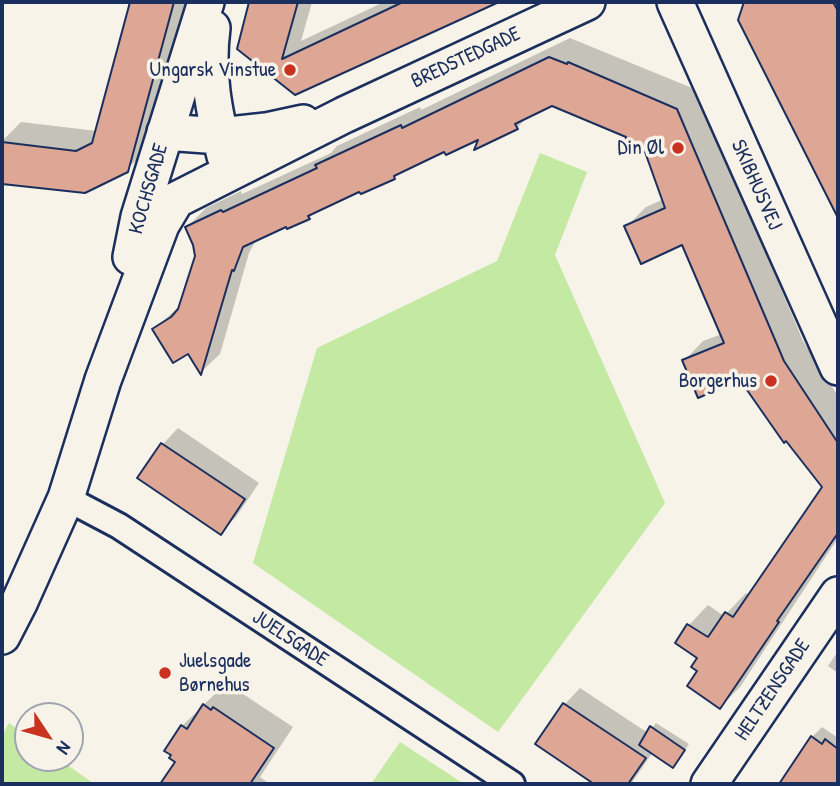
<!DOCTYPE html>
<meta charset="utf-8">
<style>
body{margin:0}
#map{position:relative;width:840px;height:786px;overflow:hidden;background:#f7f3e8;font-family:"Patrick Hand",sans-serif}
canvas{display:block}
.frame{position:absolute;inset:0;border:4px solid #1b2f5e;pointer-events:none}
.north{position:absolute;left:14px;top:702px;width:70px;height:70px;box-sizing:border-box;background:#f7f3e8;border:2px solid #9fa5b1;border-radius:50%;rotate:126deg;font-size:19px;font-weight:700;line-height:28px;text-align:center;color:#1b2f5e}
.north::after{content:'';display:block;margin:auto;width:24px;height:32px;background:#c8321e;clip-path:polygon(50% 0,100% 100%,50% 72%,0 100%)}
</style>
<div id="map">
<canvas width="840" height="786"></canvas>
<div class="frame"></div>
<div class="north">N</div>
</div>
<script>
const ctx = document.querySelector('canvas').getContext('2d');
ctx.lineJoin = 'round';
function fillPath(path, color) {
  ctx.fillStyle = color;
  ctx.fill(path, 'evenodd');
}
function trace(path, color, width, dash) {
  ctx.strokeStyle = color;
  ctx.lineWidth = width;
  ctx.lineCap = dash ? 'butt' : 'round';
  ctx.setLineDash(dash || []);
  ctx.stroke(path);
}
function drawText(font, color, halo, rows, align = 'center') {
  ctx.font = font + ' "Patrick Hand",sans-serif';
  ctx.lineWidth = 7;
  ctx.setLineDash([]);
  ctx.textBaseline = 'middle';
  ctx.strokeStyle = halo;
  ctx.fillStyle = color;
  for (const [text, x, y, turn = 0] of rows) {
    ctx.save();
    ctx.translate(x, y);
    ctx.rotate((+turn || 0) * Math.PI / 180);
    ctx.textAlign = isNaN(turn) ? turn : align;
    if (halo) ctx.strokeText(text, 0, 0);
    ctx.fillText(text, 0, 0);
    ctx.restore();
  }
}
const green = new Path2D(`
 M 540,153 L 587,172 L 555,255 L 665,503 L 498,732 L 253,563 L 317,348 L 497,261 Z
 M 9,723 L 28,737 L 28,758 L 58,758 L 94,784 L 2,784 L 2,736 Z
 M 400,742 L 464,784 L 371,784 Z`);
const shadow = new Path2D(`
 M 132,2 L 188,2 L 147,150 L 126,170 L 84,191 L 2,182 L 2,141 L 21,122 L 97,131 Z
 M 250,2 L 312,2 L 301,41 L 384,2 L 495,2 L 296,93 L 239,48 Z
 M 746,2 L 838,2 L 838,214 L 739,20 Z
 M 570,38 L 697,90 L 803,341 L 838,396 L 838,538 L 740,687 L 720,707 L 699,670 L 699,658 L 677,642 L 689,625 L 708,605 L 724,616 L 746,593 L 750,596 L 824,487 L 741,378 L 684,361 L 703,341 L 722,334 L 683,243 L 626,227 L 646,207 L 664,199 L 646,150 L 629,136 L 552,104 L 529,115 L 517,128 L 481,136 L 445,149 L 401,170 L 394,177 L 360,190 L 315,211 L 309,218 L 287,224 L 257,238 L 249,253 L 220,354 L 201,372 L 188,352 L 154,329 L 181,305 L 196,256 L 195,245 L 187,227 L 206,208 L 241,191 L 242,194 L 331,153 L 337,146 L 420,107 L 421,110 Z
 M 178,428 L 259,483 L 236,517 L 220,532 L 163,444 Z
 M 838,651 L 838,673 L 828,666 Z
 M 224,685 L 232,690 L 234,688 L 293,727 L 260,777 L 270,784 L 163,784 L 177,762 L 182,726 Z
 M 580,688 L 648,733 L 656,723 L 689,744 L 678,761 L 653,752 L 631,784 L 597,784 L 538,744 L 565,704 Z
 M 822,727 L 838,738 L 838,780 L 835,784 L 790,784 L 784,780 L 812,737 Z`);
const building = new Path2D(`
 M 130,2 L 174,2 L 128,172 L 85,193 L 2,184 L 2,142 L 76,151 L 92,143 Z
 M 249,2 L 298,2 L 282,59 L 403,2 L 499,2 L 295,95 L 237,49 Z
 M 744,2 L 833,2 L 838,11 L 838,218 L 738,20 Z
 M 549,57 L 567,64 L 568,62 L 677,109 L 784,361 L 838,443 L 838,533 L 777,621 L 779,622 L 720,709 L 687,686 L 697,671 L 691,667 L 697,658 L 675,643 L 687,624 L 708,637 L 725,612 L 733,617 L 822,487 L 786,441 L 784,443 L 740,380 L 698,398 L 682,360 L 724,343 L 682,245 L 641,264 L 624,226 L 665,208 L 645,152 L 624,144 L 626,137 L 552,106 L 515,124 L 518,129 L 474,150 L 478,140 L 446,155 L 444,152 L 394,176 L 395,179 L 361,194 L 359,192 L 308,216 L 310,219 L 287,229 L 286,227 L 243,247 L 234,271 L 232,270 L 201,375 L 188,354 L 173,363 L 152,329 L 171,317 L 178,309 L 195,256 L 193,245 L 185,227 L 221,210 L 223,212 L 317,168 L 315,165 L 401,125 L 402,128 Z
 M 161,443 L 245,499 L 221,535 L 137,478 Z
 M 563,703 L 646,758 L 628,784 L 594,784 L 535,744 Z
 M 203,704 L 211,710 L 213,707 L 274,748 L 250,784 L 160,784 L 175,762 L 169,758 L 171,755 L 164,751 L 181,725 L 187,729 Z
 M 650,726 L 685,750 L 673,768 L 639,745 Z
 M 811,736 L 822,744 L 825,739 L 838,749 L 838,784 L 779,784 Z`);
const street = new Path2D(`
 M 66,498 L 119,526 L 512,784`);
const secondary = new Path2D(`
 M 675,2 L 838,367
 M 212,28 C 206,73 214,112 225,156
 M 165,132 L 220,136 L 266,131 L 303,123
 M 176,200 L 344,115 L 587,2
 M 131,257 L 139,217 L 206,2
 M 2,636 L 19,603 L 66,498 L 103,380 L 161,225 L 176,200
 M 709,784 L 838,595`);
const markers = [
 [290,70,7,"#c8321e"],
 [678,148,7,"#c8321e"],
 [771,381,7,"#c8321e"],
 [165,673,7,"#c8321e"]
];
const streetNames = [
 ["BREDSTEDGADE",466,58,-25],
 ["SKIBHUSVEJ",756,185,66],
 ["KOCHSGADE",149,189,-74],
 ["JUELSGADE",290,639,33],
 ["HELTZENSGADE",773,690,-56]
];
const poiNames = [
 ["Ungarsk Vinstue",276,70],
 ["Din Øl",664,148],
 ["Borgerhus",757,381],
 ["Juelsgade",179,661,"left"],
 ["Børnehus",179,685,"left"]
];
fillPath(green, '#c3e9a3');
fillPath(shadow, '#0003');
fillPath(building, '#dda695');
trace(building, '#1b2f5e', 2);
trace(street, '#1b2f5e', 30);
trace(secondary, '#1b2f5e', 40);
trace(street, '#f7f3e8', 24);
trace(secondary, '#f7f3e8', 35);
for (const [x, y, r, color] of markers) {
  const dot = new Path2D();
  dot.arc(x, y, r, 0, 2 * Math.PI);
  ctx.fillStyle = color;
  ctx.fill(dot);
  trace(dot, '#f7f3e8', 2.5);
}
drawText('21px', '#1b2f5e', '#f7f3e8', streetNames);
drawText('21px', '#1b2f5e', '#f7f3e8', poiNames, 'right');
</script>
